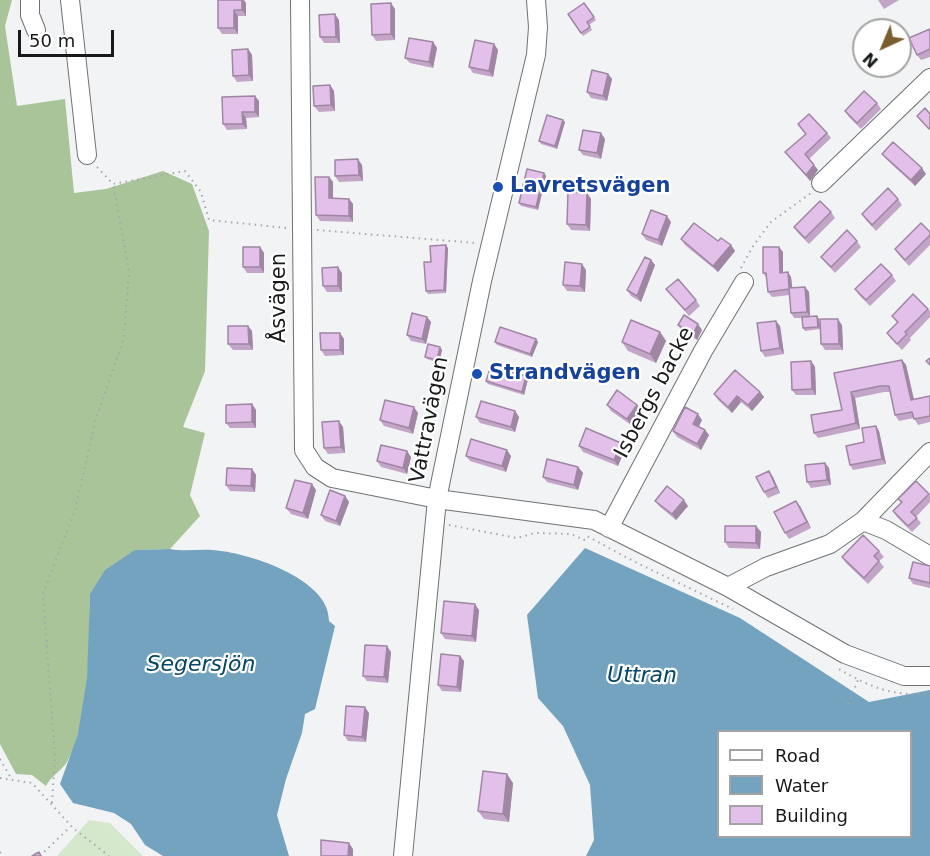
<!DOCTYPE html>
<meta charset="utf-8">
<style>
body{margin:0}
#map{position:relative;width:930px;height:856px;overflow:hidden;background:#f1f3f5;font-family:"DejaVu Sans",sans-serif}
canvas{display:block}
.legend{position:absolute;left:717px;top:730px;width:195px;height:108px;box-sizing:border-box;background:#fff;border:2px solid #a3a3a3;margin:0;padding:8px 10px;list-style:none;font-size:18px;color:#18191a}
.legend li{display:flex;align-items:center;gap:12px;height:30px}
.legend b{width:30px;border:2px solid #a3a3a3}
.north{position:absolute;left:852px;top:18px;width:60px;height:60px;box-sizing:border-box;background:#fff;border:2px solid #a3a3a3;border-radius:50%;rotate:224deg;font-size:16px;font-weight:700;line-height:24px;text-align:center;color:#18191a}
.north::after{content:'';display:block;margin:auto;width:21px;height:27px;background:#795e30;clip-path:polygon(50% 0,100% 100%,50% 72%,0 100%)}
.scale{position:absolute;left:18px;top:30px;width:96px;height:27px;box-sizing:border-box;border:3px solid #18191a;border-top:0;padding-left:8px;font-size:18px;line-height:21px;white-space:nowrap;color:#18191a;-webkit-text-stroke:4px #fff;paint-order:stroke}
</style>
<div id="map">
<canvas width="930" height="856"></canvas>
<ul class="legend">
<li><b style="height:8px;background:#fff"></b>Road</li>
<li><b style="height:16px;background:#73a3bf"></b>Water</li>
<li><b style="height:16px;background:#e3c0e9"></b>Building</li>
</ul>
<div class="north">N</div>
<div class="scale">50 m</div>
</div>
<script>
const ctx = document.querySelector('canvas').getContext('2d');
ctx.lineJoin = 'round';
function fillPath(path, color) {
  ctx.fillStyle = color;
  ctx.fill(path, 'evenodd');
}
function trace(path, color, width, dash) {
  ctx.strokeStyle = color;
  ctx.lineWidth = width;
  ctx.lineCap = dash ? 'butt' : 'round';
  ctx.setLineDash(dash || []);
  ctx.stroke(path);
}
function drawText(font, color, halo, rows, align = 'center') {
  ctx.font = font + ' "DejaVu Sans",sans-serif';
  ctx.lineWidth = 4.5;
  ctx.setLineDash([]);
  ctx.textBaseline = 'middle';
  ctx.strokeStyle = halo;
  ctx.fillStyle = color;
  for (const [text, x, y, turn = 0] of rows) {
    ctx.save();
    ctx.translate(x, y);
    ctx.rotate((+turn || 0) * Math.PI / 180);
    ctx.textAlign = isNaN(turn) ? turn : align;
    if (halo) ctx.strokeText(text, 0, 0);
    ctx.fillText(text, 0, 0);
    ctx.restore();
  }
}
const green = new Path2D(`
 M 89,820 L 110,823 L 143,856 L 57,856 Z`);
const forest = new Path2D(`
 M 0,0 L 12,0 L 5,26 L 17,106 L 65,99 L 74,193 L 106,189 L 163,171 L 192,184 L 209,231 L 205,371 L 183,427 L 205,433 L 190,495 L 200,516 L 170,549 L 135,550 L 90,594 C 88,644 92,718 67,762 C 61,771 51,776 46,786 L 32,775 L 16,774 L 0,744 Z`);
const water = new Path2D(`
 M 585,548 L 740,618 L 869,702 L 930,690 L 930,856 L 586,856 L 594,840 L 590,785 L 563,726 L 538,698 L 527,615 ZM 718,732 L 910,732 L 910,836 L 718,836 Z
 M 170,549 C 185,552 198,549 212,550 C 246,552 330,578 329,621 L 335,626 L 315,709 L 305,714 L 302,733 L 286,779 L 277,815 L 289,856 L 163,856 L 145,845 L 131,824 L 114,813 L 73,803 L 60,784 L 78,734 L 87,678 L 90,594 L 105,570 L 135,550 Z`);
const path = new Path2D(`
 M 97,167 L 113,184 L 185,171 L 201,192 L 209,220 L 287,228
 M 317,230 L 476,243
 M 741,268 L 753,246 L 771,222 L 811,193
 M 449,525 L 517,538 L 535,533 L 571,534 L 584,540 L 587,536 L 635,562 L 733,609
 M 839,669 C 872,688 892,696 930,694
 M 848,704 L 858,680
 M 0,759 L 12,780
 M 0,778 L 32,783 L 73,828 L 109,856
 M 52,803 L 55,757 L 43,593 L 75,511 L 95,422 L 124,337 L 129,271 L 113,184
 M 0,852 L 3,856
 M 40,856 L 70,827`);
const minor = new Path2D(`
 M 30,0 L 30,15 L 36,30
 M 70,0 L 87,155
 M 300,0 L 304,450 L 315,467 L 332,478 L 437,499 L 594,520 L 728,587 L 845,654 L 904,676 L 930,676
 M 821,183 L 930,78
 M 863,521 L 886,530 L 930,556
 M 609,528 L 703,351 L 744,282
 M 728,587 L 766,567 L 830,544 L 863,521 L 930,452
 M 403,856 L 437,499 L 482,281 L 536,55 L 538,27 L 536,0`);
const wall = new Path2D(`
 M 218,0 L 246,3 L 246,16 L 238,16 L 238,34 L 222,34 L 218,28 Z
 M 878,0 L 899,0 L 884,9 Z
 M 584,3 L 596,20 L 589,25 L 592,30 L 583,36 L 568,14 Z
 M 395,9 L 395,40 L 376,41 L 372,35 Z
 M 339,20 L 340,43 L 324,43 L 320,37 Z
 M 930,29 L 930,57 L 921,60 L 917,55 Z
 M 433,42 L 437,48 L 433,68 L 410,63 L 405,58 Z
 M 494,44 L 498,50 L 493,77 L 473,73 L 469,67 Z
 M 248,49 L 252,55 L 253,81 L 237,82 L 233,76 Z
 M 608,74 L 612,79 L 607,101 L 591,98 L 587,92 Z
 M 330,85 L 334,91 L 335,111 L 319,112 L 314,106 Z
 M 259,101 L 259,117 L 246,118 L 247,129 L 227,130 L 223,124 Z
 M 877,103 L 881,109 L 861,129 L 849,117 L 845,111 Z
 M 565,122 L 557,149 L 541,144 L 539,141 Z
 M 798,124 L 827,133 L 831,138 L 809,159 L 818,170 L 810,181 L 785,152 L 806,134 Z
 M 605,139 L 601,159 L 583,155 L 579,150 Z
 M 882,154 L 926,174 L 915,186 L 886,159 Z
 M 362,165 L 363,181 L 339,182 L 335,176 Z
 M 544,173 L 546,176 L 538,210 L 521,206 L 519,203 Z
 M 329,177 L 333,182 L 333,198 L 349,199 L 353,204 L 353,222 L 320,221 L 316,215 Z
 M 587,193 L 591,199 L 590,231 L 571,230 L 567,224 Z
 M 898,199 L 902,205 L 876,231 L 866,220 L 862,214 Z
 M 831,212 L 835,218 L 809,244 L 798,233 L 794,227 Z
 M 671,222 L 662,246 L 646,240 L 642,234 Z
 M 930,232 L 930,245 L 909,266 L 899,255 L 895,249 Z
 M 681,239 L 718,241 L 731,245 L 735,251 L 718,272 L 685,245 Z
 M 857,241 L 861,247 L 835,273 L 825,262 L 821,257 Z
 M 260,247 L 264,253 L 264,273 L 247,273 L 243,267 Z
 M 779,247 L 783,252 L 783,272 L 788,272 L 791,277 L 792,288 L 805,287 L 809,292 L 810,317 L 817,316 L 819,319 L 820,329 L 842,325 L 843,350 L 825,350 L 821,344 L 820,329 L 805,331 L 803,328 L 802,318 L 794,318 L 791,313 L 790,295 L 772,297 L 768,292 L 767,278 L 763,273 Z
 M 448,248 L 446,293 L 428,294 L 426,291 Z
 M 651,260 L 655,265 L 641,302 L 631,296 L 627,290 Z
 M 586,270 L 585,292 L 567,291 L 563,285 Z
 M 342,273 L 342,292 L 327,292 L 323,286 Z
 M 892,275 L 896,281 L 870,306 L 859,295 L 855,289 Z
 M 666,289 L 696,300 L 700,306 L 689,316 Z
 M 928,309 L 930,311 L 930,317 L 910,338 L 911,340 L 902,350 L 891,338 L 887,333 L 897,323 L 892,316 Z
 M 427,317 L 431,322 L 426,344 L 411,341 L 407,335 Z
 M 678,325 L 702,330 L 697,340 L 682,331 Z
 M 248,326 L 252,331 L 253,350 L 233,350 L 228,344 Z
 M 780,326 L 784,354 L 765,357 L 761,351 Z
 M 660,332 L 666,341 L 656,363 L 628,351 L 622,342 Z
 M 340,333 L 344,339 L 344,355 L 325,356 L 321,350 Z
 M 536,339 L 538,342 L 532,357 L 497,345 L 495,342 Z
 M 440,347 L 442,350 L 439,363 L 427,359 L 425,357 Z
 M 902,360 L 906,365 L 914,399 L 930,396 L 930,422 L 918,425 L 914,418 L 899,421 L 895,415 L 890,392 L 884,392 L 855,398 L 860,429 L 818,438 L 814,433 L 842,410 L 834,373 Z
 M 811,361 L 815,367 L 816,395 L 796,395 L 792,390 Z
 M 526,376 L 528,379 L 524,395 L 488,384 L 486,381 Z
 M 760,392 L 764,397 L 752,411 L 741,402 L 732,413 L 718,400 L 714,394 Z
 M 252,404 L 256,410 L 256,428 L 230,428 L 226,423 Z
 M 607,405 L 637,405 L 641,411 L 631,425 L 611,411 Z
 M 515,411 L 519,417 L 515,432 L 480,423 L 476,417 Z
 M 418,413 L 413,434 L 384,426 L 380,420 Z
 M 702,420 L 699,427 L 705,430 L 709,435 L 701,450 L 677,437 L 673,431 Z
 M 343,427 L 345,453 L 328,454 L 324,448 Z
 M 879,431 L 886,464 L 853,470 L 850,465 L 864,442 Z
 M 579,446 L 625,449 L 618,466 L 583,452 Z
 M 466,456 L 511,456 L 506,472 L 470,461 Z
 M 411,457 L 407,474 L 381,467 L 377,461 Z
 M 825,463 L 829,468 L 831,485 L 811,488 L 807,482 Z
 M 578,467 L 583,473 L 578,490 L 547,482 L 543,477 Z
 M 252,469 L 256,475 L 255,492 L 230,491 L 226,485 Z
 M 769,471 L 773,477 L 780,493 L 768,498 L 764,492 Z
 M 316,490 L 308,519 L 291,514 L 286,508 Z
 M 929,494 L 930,496 L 930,502 L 916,517 L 921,523 L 912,532 L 897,517 L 893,511 L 901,503 L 898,499 Z
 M 345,496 L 349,502 L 340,526 L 325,521 L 321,515 Z
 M 655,501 L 688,506 L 676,520 L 659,506 Z
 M 800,506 L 811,528 L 789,539 L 785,533 Z
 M 756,526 L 761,532 L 760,549 L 729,548 L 725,542 Z
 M 879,551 L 884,557 L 879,561 L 884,567 L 868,584 L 846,563 L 842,557 Z
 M 930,566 L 930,588 L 913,584 L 909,578 Z
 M 479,610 L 476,642 L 445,639 L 441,633 Z
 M 391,652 L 388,683 L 367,681 L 363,676 Z
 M 460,656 L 464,661 L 461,692 L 442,691 L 438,685 Z
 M 369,713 L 366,742 L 348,741 L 344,735 Z
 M 513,783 L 509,822 L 484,819 L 478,811 Z`);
const shadedWall = new Path2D(`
 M 242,0 L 244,0 L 246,3 L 246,16 L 242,10 Z
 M 391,3 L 395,9 L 395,40 L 391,34 Z
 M 234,10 L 238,16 L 238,34 L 234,28 Z
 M 335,14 L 339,20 L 340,43 L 336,37 Z
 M 433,42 L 437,48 L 433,68 L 429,62 Z
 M 494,44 L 498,50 L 493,77 L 489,71 Z
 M 248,49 L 252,55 L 253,81 L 249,75 Z
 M 608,74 L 612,79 L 607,101 L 603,96 Z
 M 330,85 L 334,91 L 335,111 L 331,105 Z
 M 255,96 L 259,101 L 259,117 L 255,112 Z
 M 242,112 L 246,118 L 247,129 L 243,124 Z
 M 563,120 L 565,122 L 557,149 L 555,146 Z
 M 601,133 L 605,139 L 601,159 L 597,153 Z
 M 358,159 L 362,165 L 363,181 L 359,175 Z
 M 814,165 L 818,170 L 810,181 L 806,175 Z
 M 922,168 L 926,174 L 915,186 L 911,180 Z
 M 544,173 L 546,176 L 538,210 L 536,207 Z
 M 329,177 L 333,182 L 333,204 L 329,198 Z
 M 587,193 L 591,199 L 590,231 L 586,225 Z
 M 349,199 L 353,204 L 353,222 L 349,216 Z
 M 667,216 L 671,222 L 662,246 L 658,240 Z
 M 446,245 L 448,248 L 446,293 L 444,290 Z
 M 731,245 L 735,251 L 718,272 L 713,266 Z
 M 260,247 L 264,253 L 264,273 L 260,267 Z
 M 779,247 L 783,252 L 783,278 L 780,273 Z
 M 651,260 L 655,265 L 641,302 L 637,296 Z
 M 582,264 L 586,270 L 585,292 L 580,286 Z
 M 338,267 L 342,273 L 342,292 L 338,286 Z
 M 788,272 L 791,277 L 793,293 L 789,288 Z
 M 805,287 L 809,292 L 810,317 L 807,312 Z
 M 817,316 L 819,319 L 820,329 L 818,327 Z
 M 427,317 L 431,322 L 426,344 L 422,339 Z
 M 838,319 L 842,325 L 843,350 L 839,344 Z
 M 776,321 L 780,326 L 784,354 L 780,348 Z
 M 698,324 L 702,330 L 697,340 L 693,334 Z
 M 248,326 L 252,331 L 253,350 L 249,344 Z
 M 660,332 L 666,341 L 656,363 L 650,354 Z
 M 340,333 L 344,339 L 344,355 L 340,350 Z
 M 536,339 L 538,342 L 532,357 L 530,354 Z
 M 440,347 L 442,350 L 439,363 L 437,360 Z
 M 902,360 L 906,365 L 915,405 L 911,400 Z
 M 811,361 L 815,367 L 816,395 L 812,389 Z
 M 526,376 L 528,379 L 524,395 L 522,392 Z
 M 760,392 L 764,397 L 752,411 L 748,405 Z
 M 851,392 L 855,398 L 860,429 L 856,423 Z
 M 737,396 L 741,402 L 732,413 L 728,407 Z
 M 252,404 L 256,410 L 256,428 L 252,422 Z
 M 637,405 L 641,411 L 631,425 L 627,419 Z
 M 414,407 L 418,413 L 413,434 L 409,428 Z
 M 515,411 L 519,417 L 515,432 L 511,427 Z
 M 698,414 L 702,420 L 697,429 L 693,424 Z
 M 339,421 L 343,427 L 345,453 L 341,447 Z
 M 876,426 L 879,431 L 886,464 L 882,459 Z
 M 705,430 L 709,435 L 701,450 L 697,444 Z
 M 621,443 L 625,449 L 618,466 L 614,460 Z
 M 507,450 L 511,456 L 506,472 L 502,466 Z
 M 407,451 L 411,457 L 407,474 L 403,468 Z
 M 825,463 L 829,468 L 831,485 L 827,480 Z
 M 578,467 L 583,473 L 578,490 L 574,485 Z
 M 252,469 L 256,475 L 255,492 L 251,486 Z
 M 769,471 L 773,477 L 780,493 L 776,487 Z
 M 312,484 L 316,490 L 308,519 L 303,513 Z
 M 345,496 L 349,502 L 340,526 L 336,521 Z
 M 684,500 L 688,506 L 676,520 L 672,514 Z
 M 796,501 L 800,506 L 811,528 L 807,522 Z
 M 756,526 L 761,532 L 760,549 L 756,543 Z
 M 475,604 L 479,610 L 476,642 L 472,636 Z
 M 387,646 L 391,652 L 388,683 L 384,677 Z
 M 460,656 L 464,661 L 461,692 L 457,687 Z
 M 365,707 L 369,713 L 366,742 L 362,737 Z
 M 507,774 L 513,783 L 509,822 L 503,814 Z
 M 349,843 L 353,849 L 353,856 L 348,856 Z`);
const building = new Path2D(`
 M 218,0 L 242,0 L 242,10 L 234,10 L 234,28 L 218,28 Z
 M 391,3 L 391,34 L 372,35 L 371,4 Z
 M 584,3 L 594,17 L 587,22 L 590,27 L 581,33 L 568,14 Z
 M 335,14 L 336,37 L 320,37 L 319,15 Z
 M 930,29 L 930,49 L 917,55 L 909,38 Z
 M 409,38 L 433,42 L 429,62 L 405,58 Z
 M 475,40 L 494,44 L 489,71 L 469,67 Z
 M 248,49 L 249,75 L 233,76 L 232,50 Z
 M 592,70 L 608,74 L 603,96 L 587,92 Z
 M 330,85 L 331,105 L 314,106 L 313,86 Z
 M 864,91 L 877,103 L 857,123 L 845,111 Z
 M 255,96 L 255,112 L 242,112 L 243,124 L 223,124 L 222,97 Z
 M 925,108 L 930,114 L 930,128 L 929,129 L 917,116 Z
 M 809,114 L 827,133 L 805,154 L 814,165 L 806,175 L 785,152 L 806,134 L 798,124 Z
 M 547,115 L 563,120 L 555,146 L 539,141 Z
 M 583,130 L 601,133 L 597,153 L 579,150 Z
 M 893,142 L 922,168 L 911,180 L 882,154 Z
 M 358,159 L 359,175 L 335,176 L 335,160 Z
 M 527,169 L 544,173 L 536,207 L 519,203 Z
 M 315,177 L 329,177 L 329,198 L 349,199 L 349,216 L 316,215 Z
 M 888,188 L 898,199 L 872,225 L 862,214 Z
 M 568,192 L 587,193 L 586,225 L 567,224 Z
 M 820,201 L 831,212 L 805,238 L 794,227 Z
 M 651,210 L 667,216 L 658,240 L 642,234 Z
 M 694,223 L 718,241 L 721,238 L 731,245 L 713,266 L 681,239 Z
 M 921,223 L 930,232 L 930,235 L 905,260 L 895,249 Z
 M 847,230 L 857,241 L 831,267 L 821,257 Z
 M 446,245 L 444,290 L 426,291 L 424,262 L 431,262 L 430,246 Z
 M 243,247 L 260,247 L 260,267 L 243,267 Z
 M 763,247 L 779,247 L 780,273 L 788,272 L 789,288 L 805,287 L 807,312 L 791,313 L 789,289 L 768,292 L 766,273 L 763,273 Z
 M 645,257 L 651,260 L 637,296 L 627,290 Z
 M 565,262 L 582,264 L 580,286 L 563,285 Z
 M 881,264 L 892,275 L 866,300 L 855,289 Z
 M 338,267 L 338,286 L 323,286 L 322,268 Z
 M 678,279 L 696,300 L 685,310 L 666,289 Z
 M 913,294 L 928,309 L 905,332 L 907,334 L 897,344 L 887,333 L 898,322 L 892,316 Z
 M 412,313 L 427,317 L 422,339 L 407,335 Z
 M 684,315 L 698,324 L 693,334 L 678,325 Z
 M 817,316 L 818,327 L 803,328 L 802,317 Z
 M 820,319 L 838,319 L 839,344 L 821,344 Z
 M 631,320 L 660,332 L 650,354 L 622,342 Z
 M 776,321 L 780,348 L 761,351 L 757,323 Z
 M 228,326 L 248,326 L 249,344 L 228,344 Z
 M 500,327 L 536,339 L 530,354 L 495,342 Z
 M 320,333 L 340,333 L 340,350 L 321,350 Z
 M 428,344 L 440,347 L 437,360 L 425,357 Z
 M 930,358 L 930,365 L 926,361 Z
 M 902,360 L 911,400 L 930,396 L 930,416 L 914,419 L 912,412 L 895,415 L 889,386 L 880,386 L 851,392 L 856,423 L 814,433 L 811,415 L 842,410 L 834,373 Z
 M 811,361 L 812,389 L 792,390 L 791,362 Z
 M 491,366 L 526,376 L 522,392 L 486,381 Z
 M 735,370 L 760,392 L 748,405 L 737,396 L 728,407 L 714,394 Z
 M 617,390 L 637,405 L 627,419 L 607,405 Z
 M 385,400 L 414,407 L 409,428 L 380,420 Z
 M 481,401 L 515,411 L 511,427 L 476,417 Z
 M 252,404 L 252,422 L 226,423 L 226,405 Z
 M 685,407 L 698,414 L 693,424 L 705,430 L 697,444 L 673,431 Z
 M 339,421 L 341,447 L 324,448 L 322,422 Z
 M 876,426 L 882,459 L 850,465 L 846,446 L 864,442 L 862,428 Z
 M 586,428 L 621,443 L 614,460 L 579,446 Z
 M 471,439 L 507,450 L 502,466 L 466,456 Z
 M 381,445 L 407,451 L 403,468 L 377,461 Z
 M 547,459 L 578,467 L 574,485 L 543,477 Z
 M 825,463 L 827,480 L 807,482 L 805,465 Z
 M 227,468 L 252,469 L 251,486 L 226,485 Z
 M 769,471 L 776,487 L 764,492 L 756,477 Z
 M 295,480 L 312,484 L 303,513 L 286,508 Z
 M 916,481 L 929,494 L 911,512 L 917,518 L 908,526 L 893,511 L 902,502 L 898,499 Z
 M 667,486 L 684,500 L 672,514 L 655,501 Z
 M 330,490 L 345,496 L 336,521 L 321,515 Z
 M 796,501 L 807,522 L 785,533 L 774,512 Z
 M 725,526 L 756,526 L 756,543 L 725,542 Z
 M 863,535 L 879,551 L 874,556 L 879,561 L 864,578 L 842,557 Z
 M 913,562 L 930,566 L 930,583 L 909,578 Z
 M 444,601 L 475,604 L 472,636 L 441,633 Z
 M 365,645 L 387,646 L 384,677 L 363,676 Z
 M 441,654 L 460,656 L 457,687 L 438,685 Z
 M 346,706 L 365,707 L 362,737 L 344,735 Z
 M 483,771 L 507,774 L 503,814 L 478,811 Z
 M 321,840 L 349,843 L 348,856 L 321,856 Z
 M 39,852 L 41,856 L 32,856 Z`);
const markers = [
 [498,187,6,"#1a4fb4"],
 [477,374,6,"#1a4fb4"]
];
const transitNames = [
 ["Lavretsvägen",510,187],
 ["Strandvägen",489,374]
];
const streetNames = [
 ["Åsvägen",280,298,-90],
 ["Isbergs backe",655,393,-62],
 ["Vattravägen",430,420,-79]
];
const waterNames = [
 ["Segersjön",201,665],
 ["Uttran",642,676]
];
fillPath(green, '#d6e8cb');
fillPath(forest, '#a9c498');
fillPath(water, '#73a3bf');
trace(minor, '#6f7173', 20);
trace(path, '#a5a7a8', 2, [1.5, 4.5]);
trace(minor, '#fff', 18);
fillPath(wall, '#c3a5c8');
fillPath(shadedWall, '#9f86a3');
fillPath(building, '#e3c0e9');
trace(building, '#9f86a3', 1.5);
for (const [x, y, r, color] of markers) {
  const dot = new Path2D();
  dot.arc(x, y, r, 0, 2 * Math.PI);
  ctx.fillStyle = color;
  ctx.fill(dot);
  trace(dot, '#fff', 2);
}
drawText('bold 21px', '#164399', '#fff', transitNames, 'left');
drawText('21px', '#18191a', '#fff', streetNames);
drawText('italic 22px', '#044663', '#fff', waterNames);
</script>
